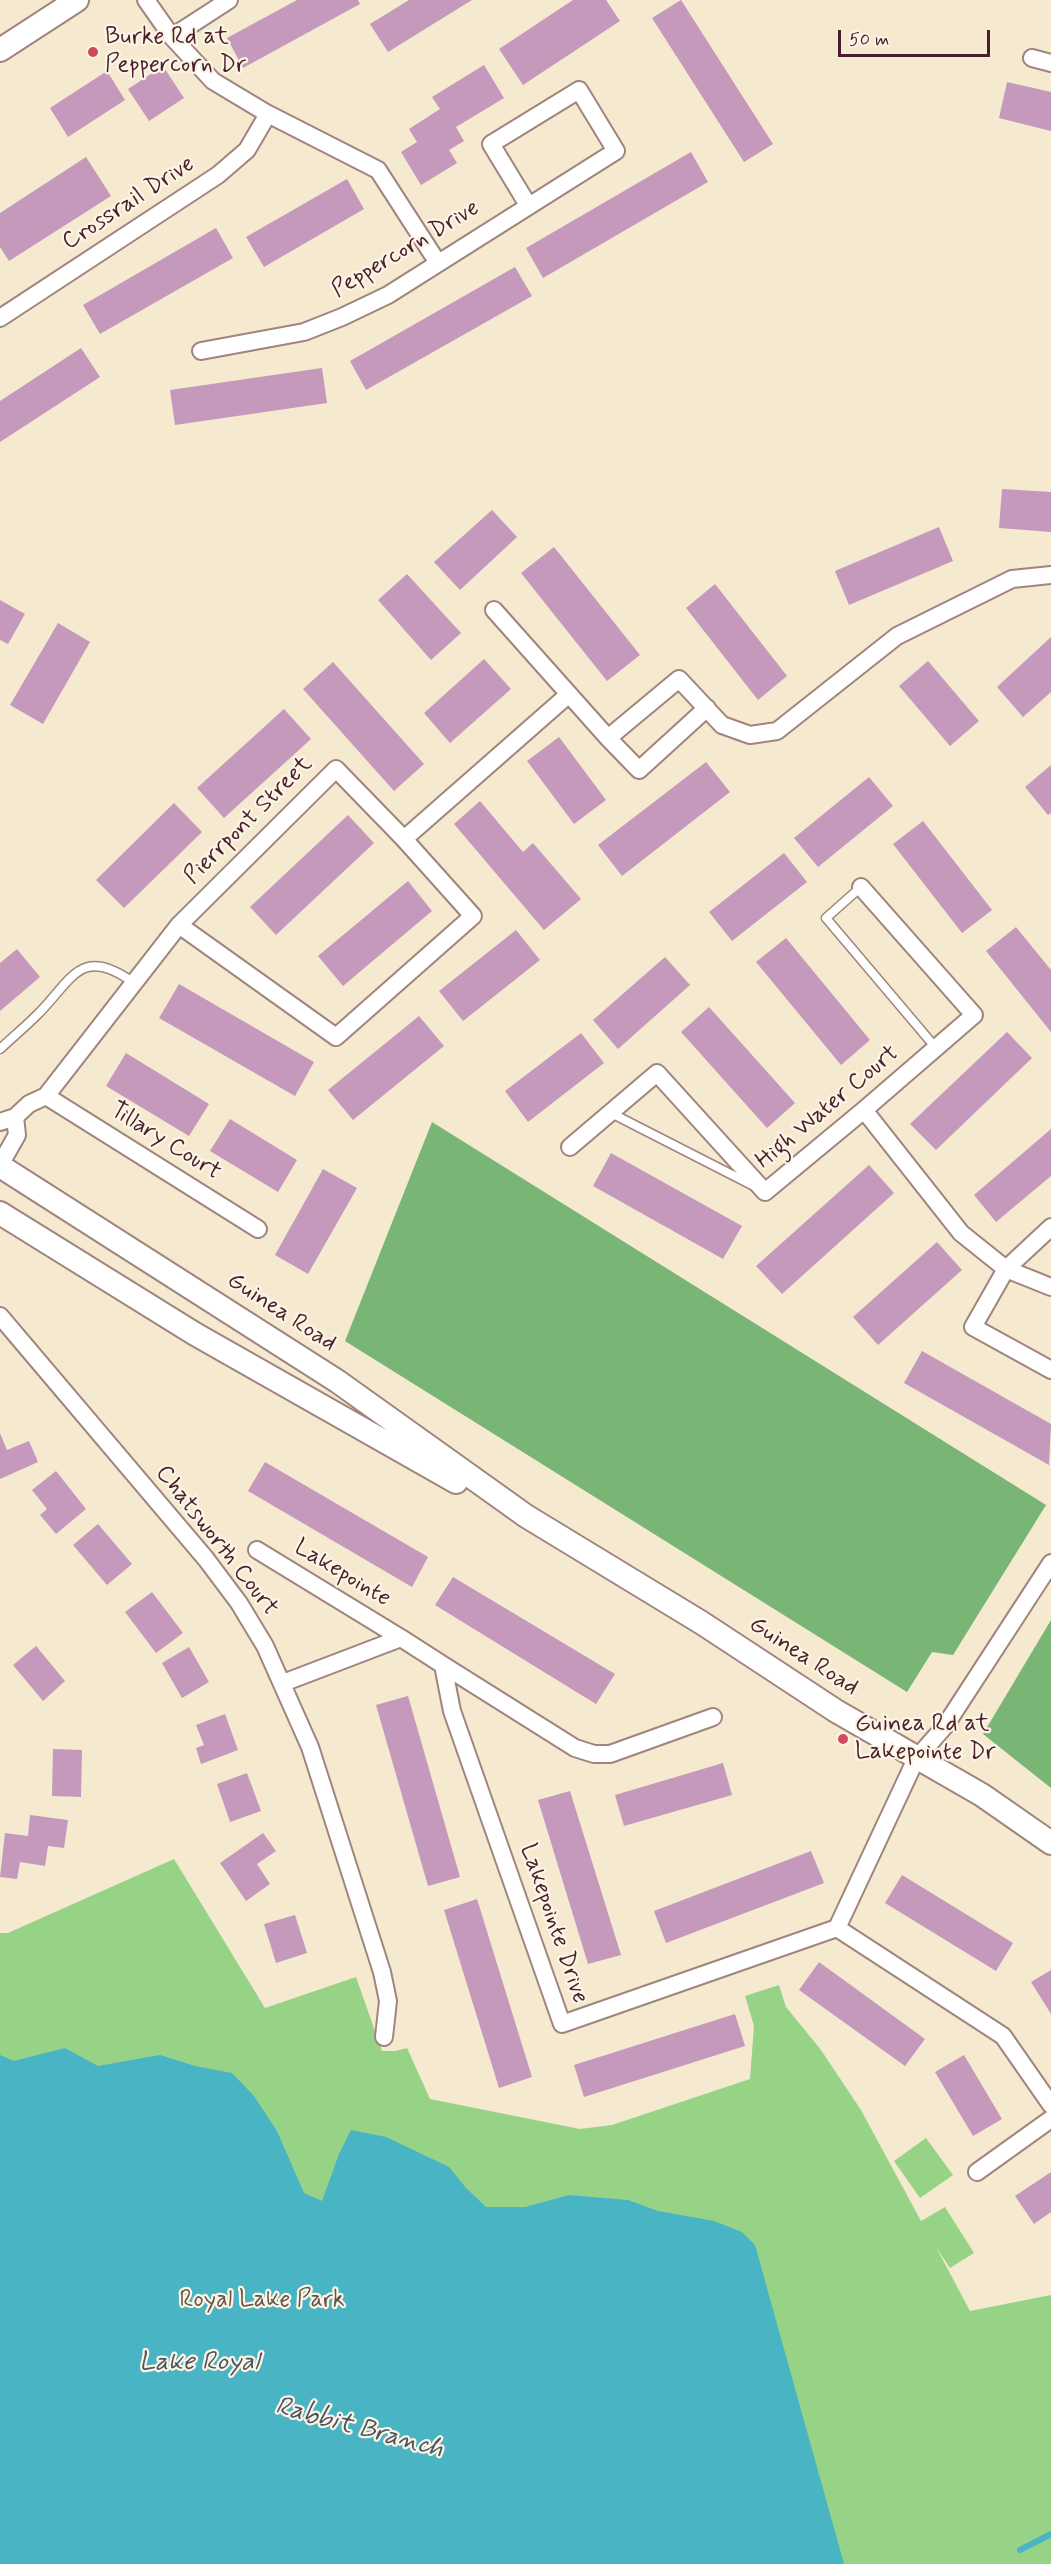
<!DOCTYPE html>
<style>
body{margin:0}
#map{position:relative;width:1051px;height:2564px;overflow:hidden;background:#f5e9d0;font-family:Mynerve,sans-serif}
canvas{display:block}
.scale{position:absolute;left:838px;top:30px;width:152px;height:27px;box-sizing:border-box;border:3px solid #4a1f2b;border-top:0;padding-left:8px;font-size:18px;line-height:21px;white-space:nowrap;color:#4a1f2b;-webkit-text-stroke:4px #fcf5e5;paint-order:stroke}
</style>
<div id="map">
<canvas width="1051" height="2564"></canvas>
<div class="scale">50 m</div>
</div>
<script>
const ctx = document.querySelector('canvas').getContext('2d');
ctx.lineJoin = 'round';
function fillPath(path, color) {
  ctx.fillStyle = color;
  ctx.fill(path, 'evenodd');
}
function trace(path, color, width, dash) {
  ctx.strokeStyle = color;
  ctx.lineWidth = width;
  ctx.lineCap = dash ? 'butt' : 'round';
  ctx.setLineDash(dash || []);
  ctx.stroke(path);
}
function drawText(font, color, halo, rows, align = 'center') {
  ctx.font = font + ' Mynerve,sans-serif';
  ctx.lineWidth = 4.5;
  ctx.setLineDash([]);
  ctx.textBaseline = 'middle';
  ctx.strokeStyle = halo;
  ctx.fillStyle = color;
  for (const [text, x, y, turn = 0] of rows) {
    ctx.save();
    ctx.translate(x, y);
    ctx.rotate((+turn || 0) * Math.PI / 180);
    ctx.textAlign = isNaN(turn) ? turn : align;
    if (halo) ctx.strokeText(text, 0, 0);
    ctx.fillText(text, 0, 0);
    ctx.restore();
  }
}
const green = new Path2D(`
 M 174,1859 L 265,2008 L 356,1977 L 382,2051 L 395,2051 L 407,2048 L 430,2099 L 580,2129 L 612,2125 L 750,2079 L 754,2026 L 745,1996 L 779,1985 L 786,2007 L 821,2050 L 861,2110 L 921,2221 L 945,2207 L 974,2253 L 950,2268 L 936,2247 L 970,2311 L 1051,2295 L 1051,2564 L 0,2564 L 0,1933 L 8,1933 Z
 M 926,2138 L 953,2175 L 920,2198 L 894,2161 Z`);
const forest = new Path2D(`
 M 432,1122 L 1046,1505 L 953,1655 L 932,1652 L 907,1692 L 345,1341 Z
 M 1051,1620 L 1051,1788 L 983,1734 Z`);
const water = new Path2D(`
 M 65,2048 L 98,2066 L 160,2055 L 195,2066 L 232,2073 L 254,2096 L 277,2131 L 304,2193 L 322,2201 L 339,2154 L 351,2130 L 386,2137 L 449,2167 L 466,2188 L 486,2207 L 525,2207 L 569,2195 L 628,2200 L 658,2211 L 714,2221 L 742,2232 L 755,2245 L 844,2564 L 0,2564 L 0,2055 L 14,2061 Z`);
const stream = new Path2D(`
 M 1020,2550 L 1051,2534`);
const building = new Path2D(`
 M 297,0 L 358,0 L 360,4 L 243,68 L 227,38 Z
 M 409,0 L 472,0 L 388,52 L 370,24 Z
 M 573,0 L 606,0 L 620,21 L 523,85 L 499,49 Z
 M 681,0 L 773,144 L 744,162 L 652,18 Z
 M 484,65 L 504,98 L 456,127 L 464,141 L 449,150 L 457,163 L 421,185 L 401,152 L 417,142 L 409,129 L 440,109 L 432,97 Z
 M 163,66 L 184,98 L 149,121 L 128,89 Z
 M 107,71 L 125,100 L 68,137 L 50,108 Z
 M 1007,82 L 1051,92 L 1051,131 L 999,118 Z
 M 691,152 L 708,182 L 543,278 L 526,248 Z
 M 86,157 L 111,196 L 9,261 L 0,247 L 0,213 Z
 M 347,179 L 364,209 L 264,267 L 246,237 Z
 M 216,228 L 233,258 L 100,334 L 83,305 Z
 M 515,267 L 532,296 L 366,390 L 350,361 Z
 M 81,348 L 100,377 L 0,442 L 0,401 Z
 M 322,368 L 327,403 L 175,425 L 170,390 Z
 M 1002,489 L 1051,492 L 1051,532 L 999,528 Z
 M 492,510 L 517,537 L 460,590 L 434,562 Z
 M 939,527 L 953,561 L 849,605 L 835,571 Z
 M 554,547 L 640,655 L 607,681 L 521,573 Z
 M 407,574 L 461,633 L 431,660 L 378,600 Z
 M 715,584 L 787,676 L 758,700 L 686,608 Z
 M 0,600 L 25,614 L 8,644 L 0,640 Z
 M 58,623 L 90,642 L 43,724 L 10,705 Z
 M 1051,637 L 1051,692 L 1023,717 L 997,687 Z
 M 484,659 L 511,689 L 450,743 L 424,713 Z
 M 928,661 L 979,721 L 950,746 L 899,686 Z
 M 333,662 L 424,764 L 394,791 L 303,689 Z
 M 284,709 L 311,739 L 224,818 L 197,788 Z
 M 559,737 L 606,800 L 574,824 L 527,761 Z
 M 706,762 L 730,792 L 622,876 L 598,845 Z
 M 1051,765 L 1051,813 L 1048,815 L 1025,787 Z
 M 869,777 L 893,806 L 818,867 L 794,838 Z
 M 480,801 L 523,852 L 533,843 L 581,899 L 544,930 L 454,824 Z
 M 174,803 L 202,832 L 124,908 L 96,880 Z
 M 348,815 L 374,843 L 276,935 L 250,907 Z
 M 923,821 L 992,910 L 962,933 L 893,844 Z
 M 784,853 L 807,882 L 732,941 L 709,912 Z
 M 408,881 L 432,911 L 343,986 L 318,956 Z
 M 1016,927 L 1051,970 L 1051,1032 L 986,951 Z
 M 516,930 L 540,960 L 463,1021 L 439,991 Z
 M 786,938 L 870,1040 L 841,1065 L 756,962 Z
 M 17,949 L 40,977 L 0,1011 L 0,963 Z
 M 665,957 L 690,985 L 618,1049 L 593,1020 Z
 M 179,984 L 314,1062 L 295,1096 L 159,1018 Z
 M 709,1007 L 795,1103 L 767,1128 L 681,1032 Z
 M 419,1016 L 444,1046 L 353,1120 L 328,1090 Z
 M 1007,1032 L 1032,1058 L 936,1150 L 910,1124 Z
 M 581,1033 L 604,1063 L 528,1122 L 505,1091 Z
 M 126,1053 L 209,1104 L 189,1136 L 106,1086 Z
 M 230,1119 L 297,1160 L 278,1192 L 210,1151 Z
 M 1051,1129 L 1051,1176 L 996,1222 L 974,1195 Z
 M 611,1153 L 742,1226 L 723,1259 L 593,1186 Z
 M 869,1165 L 894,1193 L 782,1294 L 756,1266 Z
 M 323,1169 L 357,1188 L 308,1274 L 275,1255 Z
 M 937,1242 L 962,1270 L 878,1345 L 853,1317 Z
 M 922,1351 L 1051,1424 L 1049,1465 L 904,1383 Z
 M 0,1433 L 7,1450 L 29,1441 L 38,1462 L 0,1479 Z
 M 265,1462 L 428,1557 L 412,1587 L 248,1491 Z
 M 56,1471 L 86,1509 L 56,1534 L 40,1515 L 47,1509 L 32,1490 Z
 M 98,1524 L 132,1564 L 107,1585 L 73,1545 Z
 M 453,1577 L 615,1674 L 596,1704 L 435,1605 Z
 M 152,1592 L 183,1633 L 156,1653 L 125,1612 Z
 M 36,1646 L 65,1681 L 43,1701 L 13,1665 Z
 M 189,1647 L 209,1682 L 182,1698 L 162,1663 Z
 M 408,1696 L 460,1877 L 428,1886 L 376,1705 Z
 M 225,1714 L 238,1750 L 201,1764 L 196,1748 L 204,1745 L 196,1725 Z
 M 53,1749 L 82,1750 L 81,1797 L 52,1796 Z
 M 723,1763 L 732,1795 L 624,1826 L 615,1795 Z
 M 247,1773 L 261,1811 L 230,1822 L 217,1784 Z
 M 570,1791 L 621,1955 L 588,1964 L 538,1800 Z
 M 30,1815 L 68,1820 L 64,1848 L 48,1846 L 45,1866 L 20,1862 L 17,1879 L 0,1877 L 5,1833 L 28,1836 Z
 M 263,1833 L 276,1851 L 257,1864 L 270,1884 L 246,1901 L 220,1863 Z
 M 811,1851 L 824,1883 L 666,1943 L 654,1911 Z
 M 902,1875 L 1013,1943 L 996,1971 L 885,1903 Z
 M 477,1899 L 532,2077 L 499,2088 L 444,1910 Z
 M 295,1915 L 307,1953 L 276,1963 L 264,1924 Z
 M 819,1962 L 925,2039 L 905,2066 L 799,1990 Z
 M 1051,1970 L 1051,2014 L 1031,1982 Z
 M 735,2014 L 745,2046 L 584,2097 L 574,2065 Z
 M 964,2055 L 1002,2119 L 973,2136 L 935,2072 Z
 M 1051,2172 L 1051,2212 L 1034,2224 L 1015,2196 Z`);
const service = new Path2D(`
 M 861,887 L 826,918 L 936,1048
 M 0,1049 C 13,1037 26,1026 38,1014 C 72,980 81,944 134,983
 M 611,1113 L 752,1185`);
const minor = new Path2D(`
 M 146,0 L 172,37 L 213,81 L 268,114 L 378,170 L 438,263
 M 172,37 L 229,0
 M 1032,58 L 1051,63
 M 0,318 L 218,175 L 247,150 L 268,114
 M 201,351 L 304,332 L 342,317 L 388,295 L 616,151 L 579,90 L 491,144 L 528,205
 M 494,610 L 608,738 L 679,679 L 722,725 L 750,735 L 777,731 L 897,636 L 1012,579 L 1051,575
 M 608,738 L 639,770 L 707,708
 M 404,839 L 568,695
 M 46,1096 L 258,1229
 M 864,1110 L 961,1233 L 1006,1269 L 1051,1287
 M 0,1122 L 15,1117 L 29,1104 L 46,1096 L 179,925 L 336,769 L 404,839 L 473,916 L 336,1037 L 179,925
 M 570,1147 L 657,1073 L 765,1192 L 864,1110 L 974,1015 L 861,887
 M 0,1165 L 17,1135 L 15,1117
 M 1051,1227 L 1006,1269 L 973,1327 L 1051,1370
 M 0,1316 L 206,1559 L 239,1603 L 265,1646 L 310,1747 L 382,1972 L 388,2001 L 384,2037
 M 257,1550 L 401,1638
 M 443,1665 L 575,1748 L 594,1754 L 610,1754 L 713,1717
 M 283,1683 L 401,1638 L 443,1665 L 452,1711 L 562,2024 L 837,1928 L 916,1759 L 945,1726 L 1051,1563
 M 837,1928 L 1003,2036 L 1051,2105
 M 977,2172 L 1051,2119`);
const secondary = new Path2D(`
 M 0,50 L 77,0
 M 0,1166 L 337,1381 L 526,1516 L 702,1623 L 836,1711 L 982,1795 L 1051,1843
 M 0,1213 L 195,1334 L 456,1482`);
const markers = [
 [93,52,6,"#d1495b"],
 [843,1739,6,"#d1495b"]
];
const poiNames = [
 ["Burke Rd at",105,38],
 ["Peppercorn Dr",105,66],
 ["Guinea Rd at",855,1725],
 ["Lakepointe Dr",855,1753]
];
const streetNames = [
 ["Crossrail Drive",129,204,-33],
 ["Peppercorn Drive",406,250,-31],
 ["Pierrpont Street",249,821,-45],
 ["High Water Court",828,1108,-40],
 ["Tillary Court",165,1142,32],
 ["Guinea Road",281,1313,33],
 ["Chatsworth Court",216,1541,52],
 ["Lakepointe",342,1574,31],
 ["Guinea Road",803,1657,33],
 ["Lakepointe Drive",553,1924,71]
];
const parkNames = [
 ["Royal Lake Park",262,2301]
];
const waterNames = [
 ["Lake Royal",199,2364],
 ["Rabbit Branch",359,2429,15]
];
fillPath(green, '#97d387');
fillPath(forest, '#79b574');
fillPath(water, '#48b4c4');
trace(stream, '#48b4c4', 6);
fillPath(building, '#c499bb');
trace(service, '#a0847e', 11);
trace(minor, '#a0847e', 20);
trace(secondary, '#a0847e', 26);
trace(service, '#fff', 8);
trace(minor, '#fff', 16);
trace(secondary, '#fff', 22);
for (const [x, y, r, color] of markers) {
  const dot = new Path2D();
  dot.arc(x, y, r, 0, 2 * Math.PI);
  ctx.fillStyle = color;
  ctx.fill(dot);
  trace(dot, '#fcf5e5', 2);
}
drawText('24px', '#4a1f2b', '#fcf5e5', poiNames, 'left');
drawText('24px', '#4a1f2b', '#fcf5e5', streetNames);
drawText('24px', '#615547', '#fcf5e5', parkNames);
drawText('italic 26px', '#495361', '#fcf5e5', waterNames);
</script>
